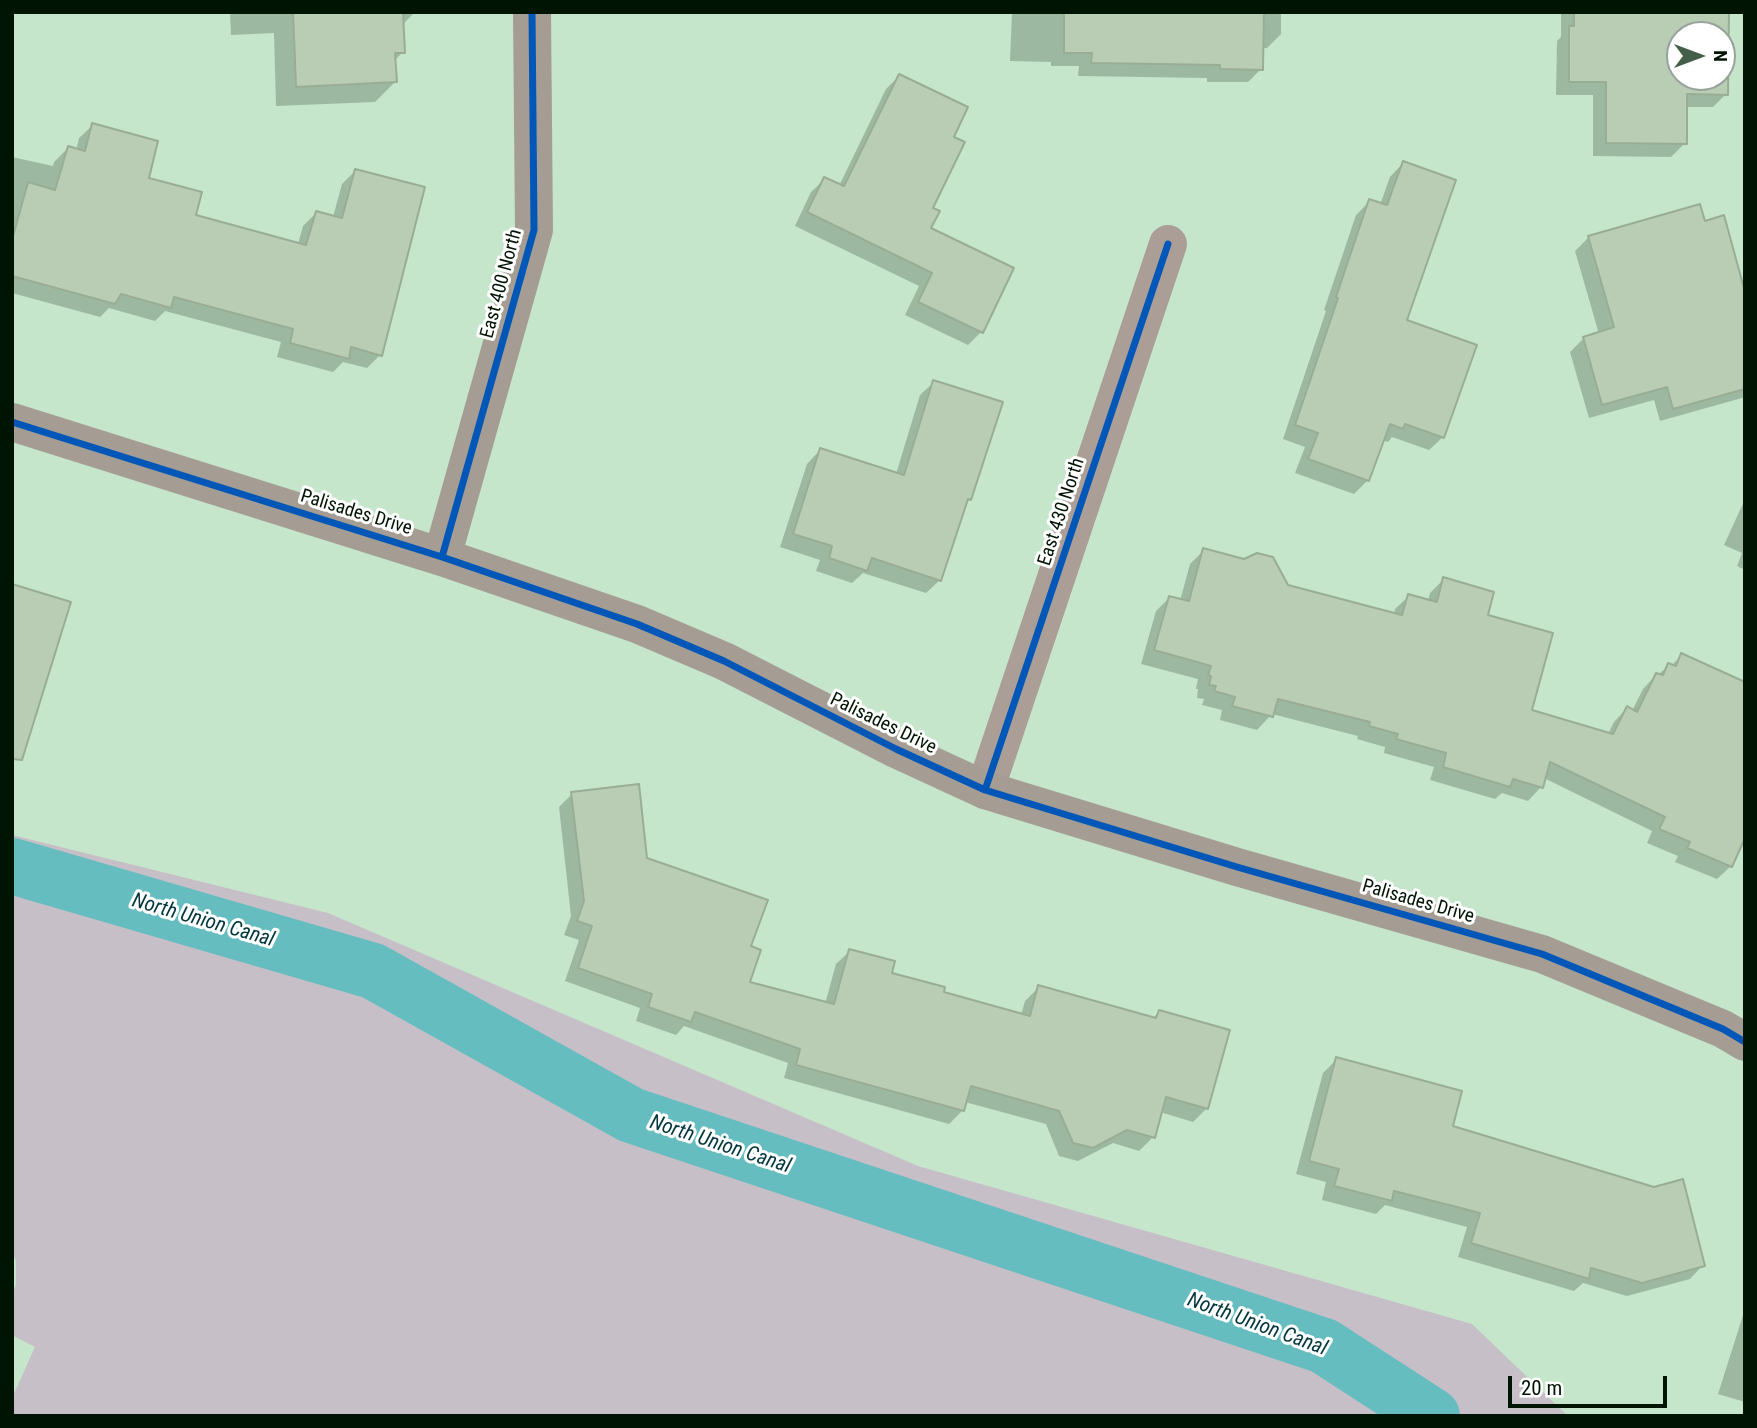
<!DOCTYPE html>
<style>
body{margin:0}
#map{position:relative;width:1757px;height:1428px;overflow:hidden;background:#c5e6ca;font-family:"Roboto Condensed",sans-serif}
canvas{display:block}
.frame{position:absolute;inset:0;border:14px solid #001404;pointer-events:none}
.north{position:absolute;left:1666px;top:21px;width:70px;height:70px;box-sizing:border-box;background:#fff;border:2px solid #99a19b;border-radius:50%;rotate:90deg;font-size:19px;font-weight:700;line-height:28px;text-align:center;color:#001404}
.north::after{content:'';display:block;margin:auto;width:24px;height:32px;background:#455e49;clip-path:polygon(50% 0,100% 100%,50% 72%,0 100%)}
.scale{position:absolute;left:1508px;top:1376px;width:159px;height:32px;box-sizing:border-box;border:4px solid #001404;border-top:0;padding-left:9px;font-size:21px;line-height:24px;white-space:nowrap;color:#001404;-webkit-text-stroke:5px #fff;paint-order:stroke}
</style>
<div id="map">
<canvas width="1757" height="1428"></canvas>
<div class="frame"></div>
<div class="north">N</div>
<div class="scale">20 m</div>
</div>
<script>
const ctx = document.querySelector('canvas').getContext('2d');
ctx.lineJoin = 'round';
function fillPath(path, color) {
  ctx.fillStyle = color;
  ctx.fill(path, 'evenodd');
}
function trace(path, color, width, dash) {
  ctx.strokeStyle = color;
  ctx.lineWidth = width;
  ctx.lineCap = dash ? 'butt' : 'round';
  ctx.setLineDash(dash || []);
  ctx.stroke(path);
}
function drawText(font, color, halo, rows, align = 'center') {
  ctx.font = font + ' "Roboto Condensed",sans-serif';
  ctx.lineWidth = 6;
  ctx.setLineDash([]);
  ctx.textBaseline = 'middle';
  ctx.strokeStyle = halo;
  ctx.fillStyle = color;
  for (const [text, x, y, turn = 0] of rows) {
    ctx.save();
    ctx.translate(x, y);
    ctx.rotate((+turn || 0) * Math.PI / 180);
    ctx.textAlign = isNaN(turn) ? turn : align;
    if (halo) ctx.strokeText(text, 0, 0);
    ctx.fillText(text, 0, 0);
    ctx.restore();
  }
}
const green = new Path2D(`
 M 12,835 L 328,913 L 918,1166 L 1472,1324 L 1568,1416 L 12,1416 L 12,1398 L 35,1347 L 12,1335 L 12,1294 L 16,1285 L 16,1261 L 12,1252 Z`);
const shadow = new Path2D(`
 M 230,12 L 414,12 L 414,13 L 402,25 L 403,52 L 394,61 L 395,82 L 375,102 L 276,106 L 274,33 L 231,35 Z
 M 1012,12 L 1281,12 L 1281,34 L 1267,48 L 1262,48 L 1261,69 L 1248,82 L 1207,82 L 1207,78 L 1078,76 L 1079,66 L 1051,66 L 1051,62 L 1010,61 Z
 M 1561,12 L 1727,12 L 1726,94 L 1713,107 L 1685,107 L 1685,143 L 1671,157 L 1593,156 L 1593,95 L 1556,95 L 1557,41 L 1561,37 ZM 1680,35 L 1722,35 L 1722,77 L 1680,77 Z
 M 899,76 L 931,209 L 929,229 L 981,332 L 968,345 L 905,315 L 919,286 L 795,226 L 811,192 L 825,179 L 839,186 L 886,89 Z
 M 93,125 L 146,179 L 194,217 L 298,244 L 303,226 L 316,213 L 333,217 L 342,184 L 355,171 L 380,355 L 367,368 L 343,362 L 333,372 L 277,357 L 281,342 L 165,311 L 155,321 L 109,308 L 100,317 L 12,293 L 12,157 L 53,166 L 54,162 L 68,148 L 76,151 L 79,138 Z
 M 1403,163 L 1405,322 L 1443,437 L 1429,450 L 1392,437 L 1388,442 L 1382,440 L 1368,480 L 1354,494 L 1295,473 L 1305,447 L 1283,439 L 1326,311 L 1324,310 L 1356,215 L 1370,201 L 1380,205 L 1390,177 Z
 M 1589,237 L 1745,336 L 1745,395 L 1742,398 L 1660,421 L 1654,400 L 1589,418 L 1570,352 L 1584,338 L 1599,334 L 1575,251 Z
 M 934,382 L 970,499 L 964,505 L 940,580 L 926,593 L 863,573 L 852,583 L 816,571 L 820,560 L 780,547 L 807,464 L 820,450 L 896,474 L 920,395 Z
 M 1745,499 L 1745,570 L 1737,566 L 1742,553 L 1724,545 Z
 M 1204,550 L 1287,586 L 1394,615 L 1395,609 L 1409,596 L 1428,601 L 1430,593 L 1444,579 L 1485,616 L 1529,711 L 1608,734 L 1614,722 L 1627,708 L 1632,711 L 1643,689 L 1656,675 L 1658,675 L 1669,665 L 1671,666 L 1682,655 L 1731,866 L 1717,879 L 1675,862 L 1678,856 L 1647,843 L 1652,831 L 1544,778 L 1541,787 L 1528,801 L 1502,793 L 1495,799 L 1430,780 L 1434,767 L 1384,753 L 1385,747 L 1357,739 L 1358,736 L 1272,714 L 1257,730 L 1220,720 L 1222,710 L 1202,705 L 1204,699 L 1197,698 L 1198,689 L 1196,689 L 1198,679 L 1141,664 L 1156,611 L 1169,598 L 1180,601 L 1190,564 Z
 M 572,794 L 646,859 L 749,947 L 747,983 L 825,1004 L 836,964 L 850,951 L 889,974 L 941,993 L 1021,1015 L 1025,1001 L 1039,987 L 1152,1019 L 1159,1012 L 1207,1108 L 1193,1122 L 1160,1112 L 1153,1137 L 1139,1151 L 1113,1143 L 1078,1161 L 1059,1156 L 1046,1124 L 965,1102 L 963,1110 L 949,1124 L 784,1078 L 788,1063 L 684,1026 L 676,1035 L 636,1021 L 640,1008 L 565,981 L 579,940 L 564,935 L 571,916 L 559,807 Z
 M 1337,1059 L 1451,1127 L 1703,1265 L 1690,1279 L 1627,1296 L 1583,1283 L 1574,1291 L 1458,1257 L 1467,1227 L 1385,1205 L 1376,1214 L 1322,1200 L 1326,1182 L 1296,1174 L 1323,1073 Z
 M 1745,1309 L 1745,1402 L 1718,1394 Z`);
const canal = new Path2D(`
 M 12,866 L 373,971 L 631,1115 L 1324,1346 L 1432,1416`);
const building = new Path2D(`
 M 293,12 L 403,12 L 405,53 L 395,53 L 397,82 L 296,87 Z
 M 1064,12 L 1264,12 L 1263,70 L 1220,69 L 1220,65 L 1091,63 L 1092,53 L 1064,53 Z
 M 1574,12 L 1729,12 L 1728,95 L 1687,94 L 1687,144 L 1606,143 L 1606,82 L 1569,82 L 1569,26 L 1574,26 ZM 1680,35 L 1722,35 L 1722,77 L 1680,77 Z
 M 899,74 L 968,107 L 954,137 L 965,142 L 933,208 L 940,211 L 931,228 L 1014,268 L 983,333 L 918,302 L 932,273 L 807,212 L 824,177 L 844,186 Z
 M 92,123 L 158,141 L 149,178 L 202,192 L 196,215 L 306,245 L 316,211 L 342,218 L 355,169 L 425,187 L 382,356 L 351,347 L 349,359 L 290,343 L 293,329 L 174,297 L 171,308 L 121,294 L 115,304 L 12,276 L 12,240 L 28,182 L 55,190 L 68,146 L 85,151 Z
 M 1403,161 L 1456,180 L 1407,320 L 1477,345 L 1444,438 L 1405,424 L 1403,429 L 1390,424 L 1369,481 L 1308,459 L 1318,433 L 1295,425 L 1338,298 L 1336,297 L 1369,199 L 1387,205 Z
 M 1700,204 L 1705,221 L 1724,215 L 1745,292 L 1745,389 L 1673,409 L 1667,387 L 1602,405 L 1583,337 L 1614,327 L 1588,236 Z
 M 933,380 L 1003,402 L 971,500 L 968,499 L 941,581 L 872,558 L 867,571 L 829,558 L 832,546 L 793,534 L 820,448 L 904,475 Z
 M 1203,548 L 1244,559 L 1257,553 L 1273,557 L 1288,585 L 1402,615 L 1408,594 L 1437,602 L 1443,577 L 1494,592 L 1488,615 L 1553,633 L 1532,710 L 1613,734 L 1627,706 L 1637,712 L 1656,673 L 1663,675 L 1668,663 L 1676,666 L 1681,653 L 1745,682 L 1745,838 L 1732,867 L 1687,848 L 1690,842 L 1659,829 L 1665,817 L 1550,762 L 1543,788 L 1513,779 L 1510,787 L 1443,767 L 1446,753 L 1396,739 L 1398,734 L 1369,726 L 1370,722 L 1278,699 L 1273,717 L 1232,706 L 1235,697 L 1214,691 L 1216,686 L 1209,685 L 1211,676 L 1208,675 L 1211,666 L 1154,650 L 1169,596 L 1189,601 Z
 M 12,584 L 71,602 L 22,760 L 12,759 Z
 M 639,784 L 647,858 L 768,900 L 751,946 L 761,950 L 750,982 L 834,1004 L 849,949 L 895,961 L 892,973 L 945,987 L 944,992 L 1030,1016 L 1038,985 L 1156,1018 L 1159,1010 L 1230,1030 L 1208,1109 L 1166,1097 L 1155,1138 L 1127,1130 L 1093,1148 L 1073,1143 L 1059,1111 L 971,1086 L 964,1111 L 796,1065 L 800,1049 L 695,1012 L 691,1022 L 648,1007 L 652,994 L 578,968 L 592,926 L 577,921 L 584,901 L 571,792 Z
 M 1336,1057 L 1462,1091 L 1453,1126 L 1654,1187 L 1683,1179 L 1705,1266 L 1642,1283 L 1591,1268 L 1589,1279 L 1471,1243 L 1480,1213 L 1394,1191 L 1392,1201 L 1334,1186 L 1339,1169 L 1309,1161 Z`);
const street = new Path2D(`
 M 985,790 L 1168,244`);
const secondary = new Path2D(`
 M 12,422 L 442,557 L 637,624 L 724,661 L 896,749 L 985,790 L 1237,867 L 1542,954 L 1723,1029 L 1745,1042
 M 442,557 L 534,230 L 532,12`);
const cycleway = new Path2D(`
 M 12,422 L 442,557 L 637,624 L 724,661 L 896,749 L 985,790 L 1237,867 L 1542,954 L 1723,1029 L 1745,1042
 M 442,557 L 534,230 L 532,12
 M 985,790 L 1168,244`);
const streetNames = [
 ["East 400 North",502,284,-75],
 ["East 430 North",1062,512,-72],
 ["Palisades Drive",356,513,17],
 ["Palisades Drive",883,724,26],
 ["Palisades Drive",1418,902,16]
];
const waterNames = [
 ["North Union Canal",203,921,16],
 ["North Union Canal",720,1145,18],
 ["North Union Canal",1257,1325,20]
];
fillPath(green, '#c7bfc8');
fillPath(shadow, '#0003');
trace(canal, '#66bdbf', 56);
fillPath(building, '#b8cdb3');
trace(building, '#99ad94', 2);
trace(street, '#aa9e97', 38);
trace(secondary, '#a59d93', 38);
trace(cycleway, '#0057b8', 7);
drawText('19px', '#001404', '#fff', streetNames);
drawText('italic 21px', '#02373e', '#fff', waterNames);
</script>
